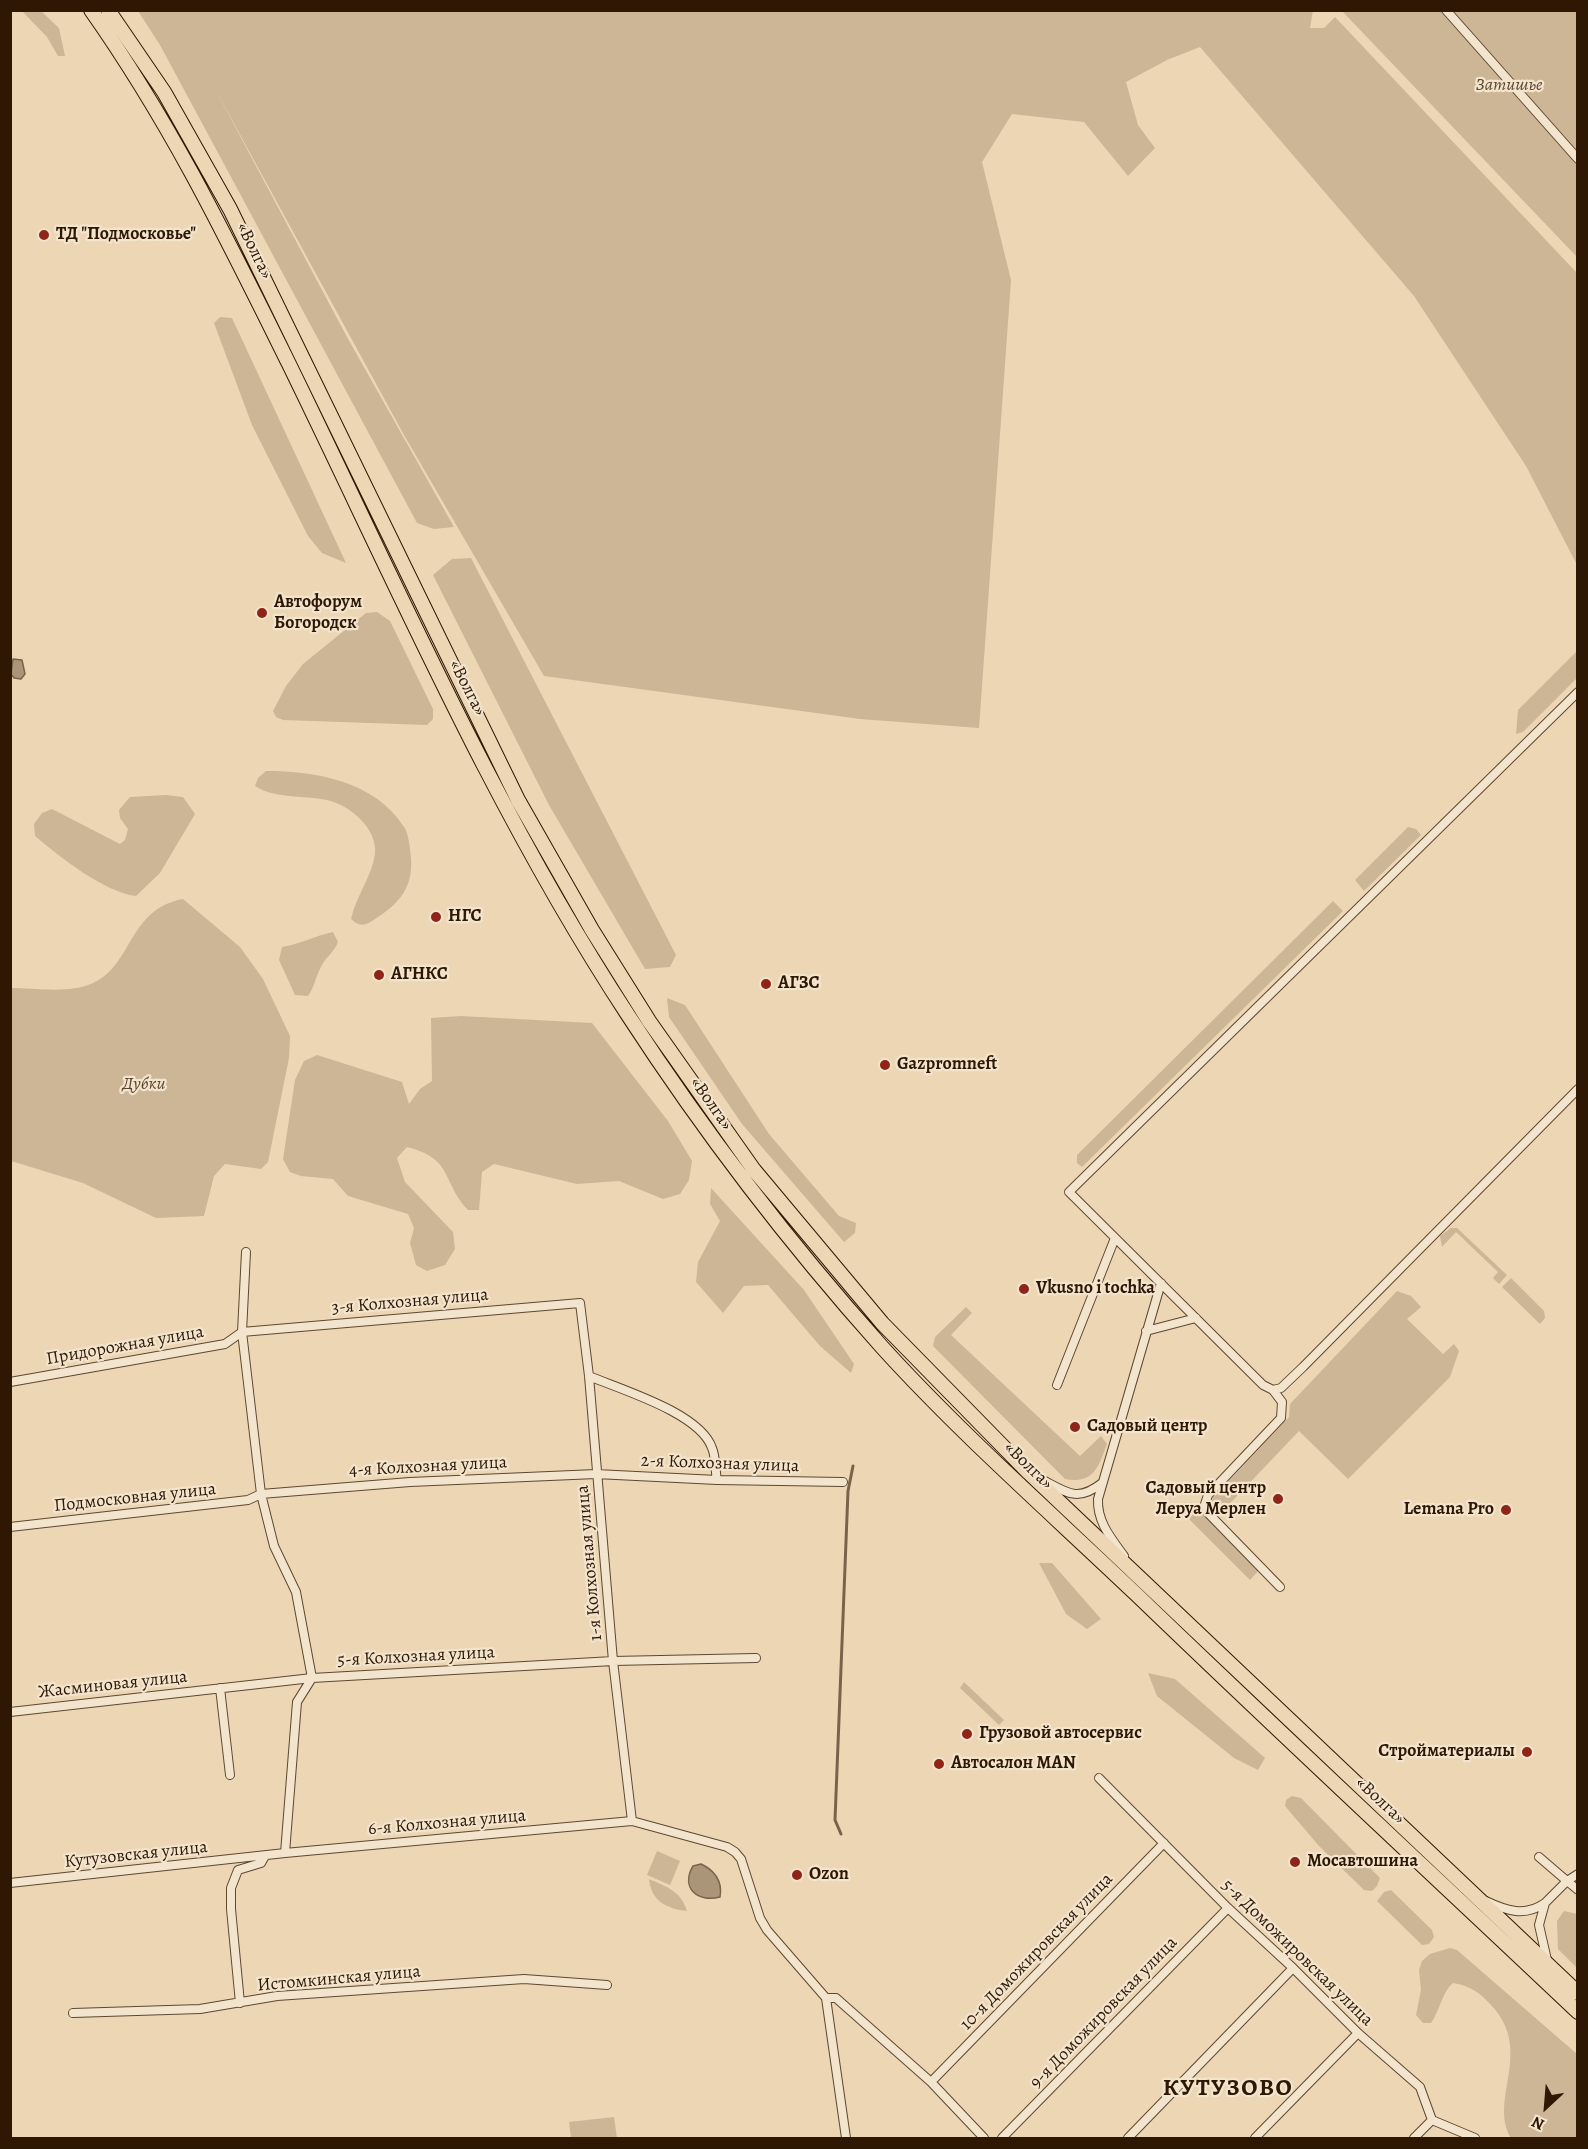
<!DOCTYPE html>
<meta charset="utf-8">
<style>
body{margin:0}
#map{position:relative;width:1588px;height:2149px;overflow:hidden;background:#ecd6b4;font-family:Alegreya,serif}
canvas{display:block}
.frame{position:absolute;inset:0;border:12px solid #2e1804;pointer-events:none}
.north{position:absolute;left:1516px;top:2077px;width:60px;height:60px;-webkit-text-stroke:4px #f3e4ce;paint-order:stroke;rotate:206deg;font-size:16px;font-weight:700;line-height:24px;text-align:center;color:#2e1804}
.north::after{content:'';display:block;margin:auto;width:21px;height:27px;background:#2e1804;clip-path:polygon(50% 0,100% 100%,50% 72%,0 100%)}
</style>
<div id="map">
<canvas width="1588" height="2149"></canvas>
<div class="frame"></div>
<div class="north">N</div>
</div>
<script>
const ctx = document.querySelector('canvas').getContext('2d');
ctx.lineJoin = 'round';
function fillPath(path, color) {
  ctx.fillStyle = color;
  ctx.fill(path, 'evenodd');
}
function trace(path, color, width, dash) {
  ctx.strokeStyle = color;
  ctx.lineWidth = width;
  ctx.lineCap = dash ? 'butt' : 'round';
  ctx.setLineDash(dash || []);
  ctx.stroke(path);
}
function drawText(font, color, halo, rows, align = 'center') {
  ctx.font = font + ' Alegreya,serif';
  ctx.lineWidth = 4.5;
  ctx.setLineDash([]);
  ctx.textBaseline = 'middle';
  ctx.strokeStyle = halo;
  ctx.fillStyle = color;
  for (const [text, x, y, turn = 0] of rows) {
    ctx.save();
    ctx.translate(x, y);
    ctx.rotate((+turn || 0) * Math.PI / 180);
    ctx.textAlign = isNaN(turn) ? turn : align;
    if (halo) ctx.strokeText(text, 0, 0);
    ctx.fillText(text, 0, 0);
    ctx.restore();
  }
}
const green = new Path2D(`
 M 1313,10 L 1310,28 L 1324,28 L 1335,17 L 1577,273 L 1577,565 L 1526,466 L 1414,296 L 1200,47 L 1167,60 L 1126,82 L 1138,125 L 1155,148 L 1128,176 L 1084,122 L 1012,114 L 982,162 L 1011,280 L 979,728 L 860,719 L 544,676 L 404,435 L 214,87 L 347,337 L 454,527 L 434,529 L 417,523 L 160,45 L 138,11 Z
 M 22,11 L 41,11 L 59,28 L 65,56 L 58,56 L 47,37 Z
 M 1342,11 L 1577,11 L 1577,257 Z
 M 220,317 L 232,318 L 346,563 L 322,553 L 308,536 L 252,425 L 214,323 Z
 M 471,558 L 676,955 L 670,967 L 645,969 L 549,805 L 433,575 L 452,559 Z
 M 377,612 L 390,621 L 433,709 L 433,719 L 427,725 L 283,720 L 276,717 L 273,711 L 286,686 L 303,664 L 366,613 Z
 M 1577,651 L 1577,678 L 1523,732 L 1516,734 L 1518,710 Z
 M 266,771 C 315,771 375,781 404,827 C 409,834 410,849 411,858 C 413,886 401,902 378,917 C 368,924 361,929 351,919 C 356,896 372,876 375,854 C 378,829 350,805 327,800 C 303,795 275,799 255,786 L 258,778 Z
 M 166,795 L 183,797 L 195,814 L 160,873 L 136,896 C 104,892 60,857 35,836 L 34,824 L 42,813 L 52,809 L 120,844 L 125,840 L 128,829 L 120,818 L 119,810 L 130,797 Z
 M 1408,827 L 1416,829 L 1421,835 L 1364,891 L 1355,880 Z
 M 183,899 L 240,947 L 263,979 L 290,1036 L 289,1058 L 268,1162 L 261,1169 L 225,1164 L 214,1176 L 204,1216 L 156,1218 L 83,1183 L 11,1161 L 11,988 C 35,988 70,994 93,983 C 133,965 128,909 183,899 Z
 M 1333,901 L 1343,911 L 1082,1167 L 1077,1163 L 1077,1155 Z
 M 333,932 L 338,942 C 334,952 327,956 322,965 C 316,975 315,986 308,996 L 295,995 L 279,960 L 282,947 C 300,944 315,936 333,932 Z
 M 667,998 L 685,1005 L 769,1134 L 839,1216 L 856,1223 L 855,1233 L 844,1242 L 742,1124 L 669,1017 Z
 M 461,1016 L 592,1023 L 668,1121 L 692,1161 L 689,1180 L 680,1194 L 663,1199 L 619,1181 L 577,1184 L 494,1164 L 482,1172 L 479,1210 L 468,1210 C 441,1181 454,1159 407,1147 L 397,1158 L 405,1182 L 453,1232 L 455,1249 L 445,1265 L 427,1271 L 416,1265 L 410,1243 L 414,1228 L 408,1214 L 348,1196 L 333,1179 L 301,1176 L 290,1172 L 283,1159 L 295,1080 L 304,1061 L 317,1055 L 402,1082 L 409,1104 L 420,1089 L 432,1081 L 431,1018 Z
 M 711,1188 L 804,1290 L 854,1364 L 851,1373 L 820,1346 L 768,1285 L 744,1286 L 723,1313 L 696,1282 L 698,1262 L 720,1221 L 710,1204 Z
 M 1451,1228 L 1457,1228 L 1507,1275 L 1499,1284 L 1493,1278 L 1498,1272 L 1456,1232 L 1442,1247 L 1440,1236 Z
 M 1511,1278 L 1544,1311 L 1545,1318 L 1540,1324 L 1502,1287 Z
 M 1397,1291 L 1411,1296 L 1421,1307 L 1407,1319 L 1443,1354 L 1454,1344 L 1459,1351 L 1450,1377 L 1348,1479 L 1299,1431 L 1220,1514 L 1210,1506 L 1213,1498 L 1289,1417 L 1290,1404 Z
 M 966,1307 L 972,1313 L 951,1335 L 1080,1456 L 1101,1436 L 1107,1444 C 1098,1468 1094,1484 1065,1479 L 933,1346 L 935,1337 Z
 M 1185,1502 L 1188,1505 L 1191,1502 L 1259,1570 L 1250,1580 L 1178,1508 Z
 M 1039,1563 L 1052,1563 L 1101,1619 L 1087,1629 L 1066,1614 Z
 M 1148,1673 L 1175,1679 L 1265,1758 L 1258,1770 L 1234,1758 L 1157,1696 Z
 M 964,1682 L 1004,1720 L 999,1725 L 960,1688 Z
 M 1292,1796 L 1301,1798 L 1380,1878 L 1377,1886 L 1372,1891 L 1364,1890 L 1319,1846 L 1285,1806 L 1286,1800 Z
 M 657,1851 L 680,1861 L 670,1885 L 647,1875 Z
 M 649,1879 C 667,1887 681,1891 687,1911 C 667,1909 651,1901 649,1879 Z
 M 1391,1890 L 1432,1930 L 1434,1937 L 1429,1944 L 1422,1945 L 1377,1901 L 1384,1892 Z
 M 1564,1911 L 1577,1914 L 1577,1968 L 1558,1949 L 1557,1921 Z
 M 1450,1948 L 1457,1950 L 1577,2054 L 1577,2138 L 1511,2138 C 1488,2100 1534,2052 1492,2006 C 1480,1993 1471,1986 1453,1983 C 1442,1992 1440,2010 1431,2023 L 1423,2023 L 1416,2015 L 1421,1990 L 1419,1970 L 1422,1961 L 1430,1954 Z
 M 614,2117 L 617,2138 L 571,2138 L 569,2122 Z`);
const water = new Path2D(`
 M 13,659 L 22,660 L 25,674 L 21,679 L 14,678 L 11,674 Z
 M 701,1864 C 714,1870 723,1881 720,1897 C 698,1903 680,1888 693,1866 Z`);
const stream = new Path2D(`
 M 841,1834 L 835,1820 L 848,1491 L 853,1466`);
const street = new Path2D(`
 M 1446,10 L 1578,159
 M 1578,692 L 1069,1192 L 1263,1385 L 1273,1390 L 1281,1388 L 1303,1367 L 1578,1089
 M 246,1252 L 242,1332 L 261,1494 L 274,1546 L 296,1592 L 312,1678 L 297,1702 L 285,1853
 M 1146,1331 L 1196,1318
 M 589,1376 C 622,1390 700,1413 712,1448 C 716,1457 715,1470 717,1480
 M 10,1382 L 225,1344 L 242,1332 L 580,1303 L 589,1376 L 613,1661 L 632,1821
 M 1057,1385 L 1115,1238
 M 1273,1390 L 1282,1402 L 1281,1418 L 1208,1495 L 1205,1504 L 1207,1512 L 1280,1587
 M 1041,1479 C 1066,1492 1077,1503 1102,1483
 M 10,1527 L 248,1500 L 261,1494 L 410,1482 L 596,1474 L 717,1480 L 843,1482
 M 1124,1556 C 1111,1538 1097,1522 1098,1499 L 1161,1283
 M 220,1688 L 230,1775
 M 10,1712 L 312,1678 L 613,1661 L 756,1658
 M 1099,1778 L 1228,1908 L 1293,1968 L 1358,2033 L 1420,2087 L 1432,2120 L 1475,2138
 M 1539,1857 L 1567,1881 L 1545,1903
 M 1578,1874 L 1567,1881 L 1578,1890
 M 10,1883 L 285,1853 L 632,1821 L 727,1847 L 735,1852 L 741,1859 L 760,1918 L 767,1930 L 826,1998 L 846,2138
 M 1486,1901 C 1507,1911 1525,1917 1545,1903 L 1539,1925 L 1547,1960
 M 826,1998 L 836,1998 L 931,2082 L 984,2138
 M 240,2003 L 231,1909 L 231,1888 L 238,1870 L 261,1863 L 265,1856
 M 73,2013 L 200,2009 L 277,1996 L 524,1979 L 607,1985
 M 931,2082 L 1164,1843
 M 1002,2138 L 1228,1908
 M 1128,2138 L 1293,1968
 M 1255,2138 L 1358,2033
 M 1414,2138 L 1432,2120`);
const highway = new Path2D(`
 M 91,10 C 172,125 227,239 289,364 C 396,583 494,811 628,1015 C 704,1132 789,1243 882,1347 C 961,1434 1051,1513 1136,1594 C 1282,1735 1431,1873 1578,2012
 M 108,10 L 164,92 L 230,209 L 518,800 L 592,930 L 649,1021 L 754,1170 L 882,1323 L 1029,1473 L 1578,1993`);
const markers = [
 [44,235,6,"#8f2418"],
 [262,613,6,"#8f2418"],
 [436,917,6,"#8f2418"],
 [379,975,6,"#8f2418"],
 [766,984,6,"#8f2418"],
 [885,1065,6,"#8f2418"],
 [1024,1289,6,"#8f2418"],
 [1075,1427,6,"#8f2418"],
 [1278,1499,6,"#8f2418"],
 [1506,1510,6,"#8f2418"],
 [967,1734,6,"#8f2418"],
 [1527,1752,6,"#8f2418"],
 [939,1764,6,"#8f2418"],
 [1295,1862,6,"#8f2418"],
 [797,1875,6,"#8f2418"]
];
const parkNames = [
 ["Затишье",1509,86],
 ["Дубки",144,1085]
];
const poiNames = [
 ["ТД \"Подмосковье\"",56,235],
 ["Автофорум",274,603],
 ["Богородск",274,624],
 ["НГС",448,917],
 ["АГНКС",391,975],
 ["АГЗС",778,984],
 ["Gazpromneft",897,1065],
 ["Vkusno i tochka",1036,1289],
 ["Садовый центр",1087,1427],
 ["Садовый центр",1266,1489,"right"],
 ["Леруа Мерлен",1266,1510,"right"],
 ["Lemana Pro",1494,1510,"right"],
 ["Грузовой автосервис",979,1734],
 ["Стройматериалы",1515,1752,"right"],
 ["Автосалон MAN",951,1764],
 ["Мосавтошина",1307,1862],
 ["Ozon",809,1875]
];
const streetNames = [
 ["«Волга»",254,251,64],
 ["«Волга»",467,688,63],
 ["«Волга»",711,1104,55],
 ["3-я Колхозная улица",410,1302,-5],
 ["Придорожная улица",125,1346,-10],
 ["2-я Колхозная улица",720,1464,2],
 ["«Волга»",1028,1466,44],
 ["4-я Колхозная улица",428,1467,-3],
 ["Подмосковная улица",135,1498,-6],
 ["1-я Колхозная улица",590,1563,-95],
 ["5-я Колхозная улица",416,1657,-3],
 ["Жасминовая улица",113,1685,-6],
 ["«Волга»",1380,1801,43],
 ["6-я Колхозная улица",447,1823,-5],
 ["Кутузовская улица",136,1855,-6],
 ["10-я Доможировская улица",1037,1952,-46],
 ["5-я Доможировская улица",1297,1953,44],
 ["Истомкинская улица",339,1979,-5],
 ["9-я Доможировская улица",1104,2013,-46]
];
const districtNames = [
 ["КУТУЗОВО",1228,2089]
];
fillPath(green, '#ccb696');
fillPath(water, '#ab9578');
trace(water, '#79634a', 1.5);
trace(stream, '#79634a', 3);
trace(street, '#5e4830', 10);
trace(highway, '#2e1804', 16);
trace(street, '#f3e4ce', 8);
trace(highway, '#ecd6b4', 14);
for (const [x, y, r, color] of markers) {
  const dot = new Path2D();
  dot.arc(x, y, r, 0, 2 * Math.PI);
  ctx.fillStyle = color;
  ctx.fill(dot);
  trace(dot, '#f3e4ce', 2);
}
drawText('italic 18px', '#5d4730', '#f3e4ce', parkNames);
drawText('bold 18px', '#2e1804', '#f3e4ce', poiNames, 'left');
drawText('18px', '#2e1804', '#f3e4ce', streetNames);
ctx.letterSpacing = '1.5px';
drawText('bold 24px', '#2e1804', '#f3e4ce', districtNames);
ctx.letterSpacing = '0px';
</script>
